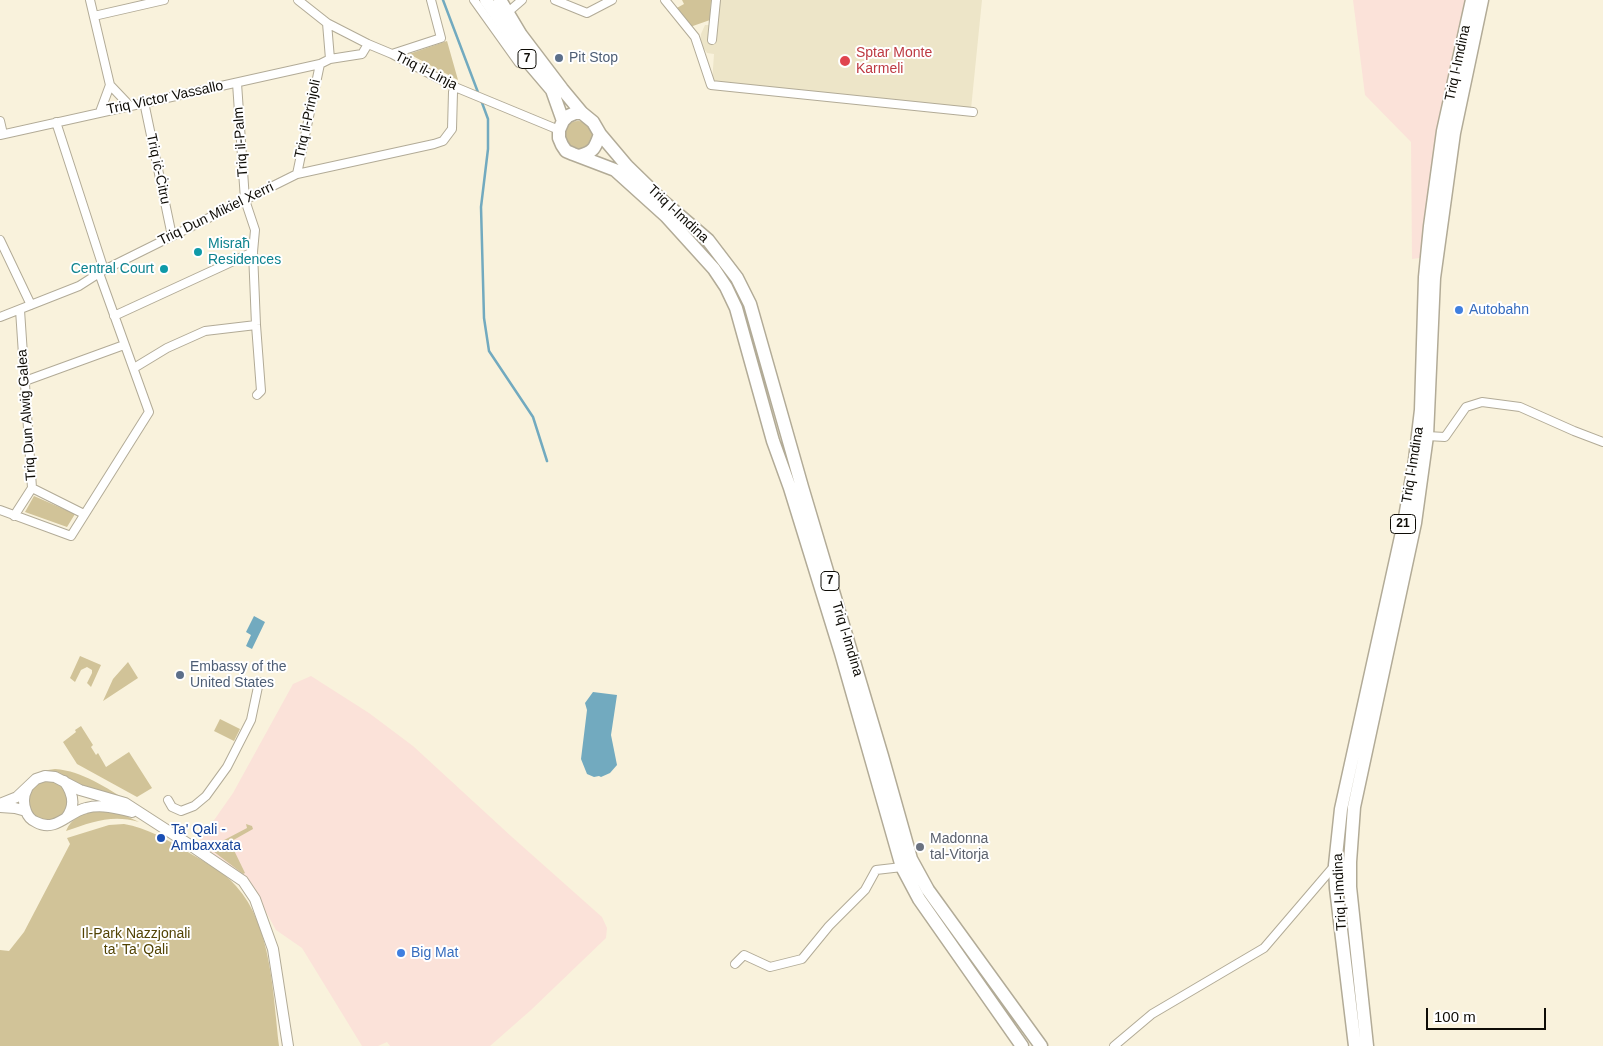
<!DOCTYPE html>
<meta charset="utf-8">
<style>
body{margin:0}
#map{position:relative;width:1603px;height:1046px;overflow:hidden;background:#f9f2dc;font-family:Helvetica,sans-serif}
canvas{display:block}
.scale{position:absolute;left:1426px;top:1008px;width:120px;height:22px;box-sizing:border-box;border:2px solid #0e0c06;border-top:0;padding-left:6px;font-size:15px;line-height:18px;white-space:nowrap;color:#0e0c06;-webkit-text-stroke:4px #fff;paint-order:stroke}
</style>
<div id="map">
<canvas width="1603" height="1046"></canvas>
<div class="scale">100 m</div>
</div>
<script>
const ctx = document.querySelector('canvas').getContext('2d');
ctx.lineJoin = 'round';
function fillPath(path, color) {
  ctx.fillStyle = color;
  ctx.fill(path, 'evenodd');
}
function trace(path, color, width, dash) {
  ctx.strokeStyle = color;
  ctx.lineWidth = width;
  ctx.lineCap = dash ? 'butt' : 'round';
  ctx.setLineDash(dash || []);
  ctx.stroke(path);
}
function drawText(font, color, halo, rows, align = 'center') {
  ctx.font = font + ' Helvetica,sans-serif';
  ctx.lineWidth = 4;
  ctx.setLineDash([]);
  ctx.textBaseline = 'middle';
  ctx.strokeStyle = halo;
  ctx.fillStyle = color;
  for (const [text, x, y, turn = 0] of rows) {
    ctx.save();
    ctx.translate(x, y);
    ctx.rotate((+turn || 0) * Math.PI / 180);
    ctx.textAlign = isNaN(turn) ? turn : align;
    if (halo) ctx.strokeText(text, 0, 0);
    ctx.fillText(text, 0, 0);
    ctx.restore();
  }
}
const industrial = new Path2D(`
 M 1353,0 L 1465,0 L 1451,60 L 1420,258 L 1412,259 L 1411,142 L 1365,95 Z
 M 311,676 L 369,713 L 413,746 L 512,837 L 602,917 L 607,928 L 606,938 L 531,1010 L 490,1046 L 390,1046 L 387,1042 L 378,1046 L 362,1046 L 302,948 L 276,930 L 247,878 L 198,843 L 233,793 L 293,684 Z`);
const built = new Path2D(`
 M 720,0 L 982,0 L 971,109 L 712,83 L 714,54 L 707,53 L 700,43 L 701,34 L 705,25 L 717,25 Z`);
const green = new Path2D(`
 M 682,0 L 711,0 L 710,20 L 690,27 L 675,9 L 684,4 Z
 M 447,41 L 458,80 L 409,54 Z
 M564 135a14 14 0 1 1 28 0a14 14 0 1 1-28 0Z
 M 34,496 L 75,514 L 67,527 L 25,512 Z
 M 80,656 L 101,665 L 91,687 L 87,683 L 92,673 L 92,670 L 87,667 L 81,670 L 75,682 L 70,678 Z
 M 128,662 L 138,678 L 103,701 L 113,679 Z
 M 220,719 L 240,729 L 234,741 L 214,731 Z
 M 81,726 L 93,745 L 91,747 L 96,755 L 98,753 L 106,767 L 129,752 L 152,788 L 137,797 L 77,764 L 63,742 L 76,732 L 75,730 Z
 M 55,769 C 83,771 106,788 130,802 L 81,788 L 56,773 L 41,771 Z
 M28 801a20 20 0 1 1 40 0a20 20 0 1 1-40 0Z
 M 96,809 L 122,814 L 139,822 C 112,814 92,822 66,831 C 71,818 83,813 96,809 Z
 M 124,824 C 147,828 166,839 186,851 C 203,861 223,871 236,886 C 272,925 273,996 279,1046 L 0,1046 L 0,950 L 9,951 L 24,932 L 70,844 L 67,838 L 109,825 Z
 M 246,824 L 252,826 L 253,829 L 230,842 L 245,873 L 243,874 L 209,848 L 247,828 Z`);
const water = new Path2D(`
 M 254,616 L 265,622 L 252,649 L 246,646 L 251,635 L 246,632 Z
 M 593,692 L 617,695 L 611,735 L 617,765 L 610,773 L 601,777 L 599,776 L 594,777 L 587,774 L 581,759 L 587,710 L 585,703 Z`);
const stream = new Path2D(`
 M 443,0 L 479,95
 M 481,100 L 488,119 L 488,149 L 481,207 L 484,318 L 489,351 L 533,417 L 547,461`);
const minor = new Path2D(`
 M 90,0 L 110,85 L 129,105
 M 298,0 L 327,23 L 368,44 L 392,54 L 455,87 L 559,130
 M 474,0 L 519,63 L 529,63
 M 555,0 L 587,13 L 612,0
 M 665,0 L 695,37 L 711,85 L 973,112
 M 507,13 L 522,0
 M 94,16 L 164,0
 M 327,23 L 330,59
 M 712,40 L 716,0
 M 392,54 L 441,38 L 431,0
 M 237,83 L 245,200 L 255,230 L 253,252 L 256,325 L 261,391 L 257,395
 M 144,102 L 172,236
 M 100,112 L 110,85
 M 0,121 L 3,134
 M 56,122 L 104,270
 M 0,135 L 320,64 L 330,59 L 362,54 L 368,44
 M 297,174 L 320,64
 M 0,240 L 31,305
 M 114,316 L 253,252
 M 0,317 L 79,286 L 104,270 L 297,174 L 434,144 L 443,141 L 452,129 L 453,92 L 455,87
 M 134,368 L 167,348 L 205,331 L 256,325
 M 25,381 L 124,345
 M 1427,436 L 1445,437 L 1466,407 L 1482,402 L 1520,407 L 1574,431 L 1603,442
 M 32,488 L 84,514
 M 0,510 L 71,536 L 149,412 L 99,273
 M 14,516 L 32,488 L 20,310
 M 168,800 L 172,807 L 181,811 L 194,806 L 206,796 L 227,767 L 251,720 L 259,682
 M 735,964 L 744,955 L 770,967 L 802,959 L 829,926 L 865,890 L 876,870 L 902,867
 M 1114,1046 L 1152,1014 L 1264,948 L 1335,865`);
const secondary = new Path2D(`
 M 64,781 C 73,793 76,806 66,818
 M 27,789 C 23,796 23,803 26,811 C 28,817 31,820 36,822 C 56,833 68,812 86,808 C 101,804 117,808 132,812
 M 0,804 L 17,797 L 36,779 L 45,776 L 55,777 L 80,790 L 125,803 L 193,847 L 243,881 L 255,899 L 273,949 L 288,1046
 M 0,807 L 15,808 L 26,811`);
const trunk = new Path2D(`
 M 486,0 L 529,63 L 552,90 L 563,121
 M 500,0 L 521,35 L 562,89 L 582,113 L 593,122 L 600,134 L 627,166 L 665,203 L 708,240 L 737,278 L 750,304 L 802,487 L 882,756 L 911,859 L 928,890 L 1041,1046
 M 582,113 L 575,113 L 568,116 L 563,121 L 559,130 L 559,138 L 562,145 L 566,151 L 573,154 L 615,170 L 666,216 L 714,269 L 726,287 L 736,308 L 773,441 L 790,488 L 841,653 L 902,867 L 919,899 L 1022,1046
 M 579,156 C 594,152 595,148 600,134
 M 1355,1046 L 1336,888 L 1335,865 L 1341,809 L 1404,523 L 1415,460 L 1421,410 L 1425,277 L 1430,226 L 1443,131 L 1472,0
 M 1367,1046 L 1350,887 L 1350,862 L 1354,807 L 1415,523 L 1427,436 L 1434,278 L 1454,133 L 1482,0`);
const markers = [
 [559,58,5,"#5c6f8a"],
 [845,61,6,"#e0444e"],
 [198,252,5,"#0f9aa8"],
 [164,269,5,"#0f9aa8"],
 [1459,310,5,"#3f7fe0"],
 [180,675,5,"#5c6f8a"],
 [161,838,5,"#1a4fb4"],
 [920,847,5,"#6b7280"],
 [401,953,5,"#3f7fe0"]
];
const shields = [
 [527,59,18],
 [1403,524,25],
 [830,581,18]
];
const shieldNames = [
 ["7",527,59],
 ["21",1403,524],
 ["7",830,581]
];
const healthNames = [
 ["Sptar Monte",856,53],
 ["Karmeli",856,69]
];
const serviceNames = [
 ["Pit Stop",569,58],
 ["Embassy of the",190,667],
 ["United States",190,683]
];
const streetNames = [
 ["Triq l-Imdina",1458,63,-78],
 ["Triq il-Linja",426,71,27],
 ["Triq Victor Vassallo",165,98,-12],
 ["Triq il-Prinjoli",308,119,-78],
 ["Triq il-Palm",241,142,-94],
 ["Triq iċ-Ċitru",158,169,78],
 ["Triq Dun Mikiel Xerri",216,214,-26],
 ["Triq l-Imdina",678,214,43],
 ["Triq Dun Alwiġ Galea",27,415,-94],
 ["Triq l-Imdina",1413,465,-81],
 ["Triq l-Imdina",847,639,73],
 ["Triq l-Imdina",1340,892,-93]
];
const cultureNames = [
 ["Misraħ",208,244],
 ["Residences",208,260],
 ["Central Court",154,269,"right"]
];
const shopNames = [
 ["Autobahn",1469,310],
 ["Big Mat",411,953]
];
const transitNames = [
 ["Ta' Qali -",171,830],
 ["Ambaxxata",171,846]
];
const worshipNames = [
 ["Madonna",930,839],
 ["tal-Vitorja",930,855]
];
const parkNames = [
 ["Il-Park Nazzjonali",136,934],
 ["ta' Ta' Qali",136,950]
];
fillPath(industrial, '#fbe2d9');
fillPath(built, '#ede5c8');
fillPath(green, '#d1c398');
fillPath(water, '#72aabf');
trace(stream, '#72aabf', 2.5);
trace(minor, '#b2ab97', 10);
trace(secondary, '#b2ab97', 12);
trace(trunk, '#b2ab97', 15);
trace(minor, '#fff', 8);
trace(secondary, '#fff', 10);
trace(trunk, '#fff', 12);
for (const [x, y, r, color] of markers) {
  const dot = new Path2D();
  dot.arc(x, y, r, 0, 2 * Math.PI);
  ctx.fillStyle = color;
  ctx.fill(dot);
  trace(dot, '#fff', 2);
}
for (const [x, y, w] of shields) {
  const box = new Path2D();
  box.roundRect(x - w / 2, y - 9.5, w, 19, 4);
  ctx.fillStyle = '#fff';
  ctx.fill(box);
  trace(box, '#0e0c06', 1);
}
drawText('bold 12px', '#0e0c06', null, shieldNames);
drawText('14px', '#be3a42', '#fff', healthNames, 'left');
drawText('14px', '#4e5e75', '#fff', serviceNames, 'left');
drawText('14px', '#0e0c06', '#fff', streetNames);
drawText('14px', '#0d838f', '#fff', cultureNames, 'left');
drawText('14px', '#366cbe', '#fff', shopNames, 'left');
drawText('14px', '#164399', '#fff', transitNames, 'left');
drawText('14px', '#5b616d', '#fff', worshipNames, 'left');
drawText('14px', '#524304', '#fff', parkNames);
</script>
